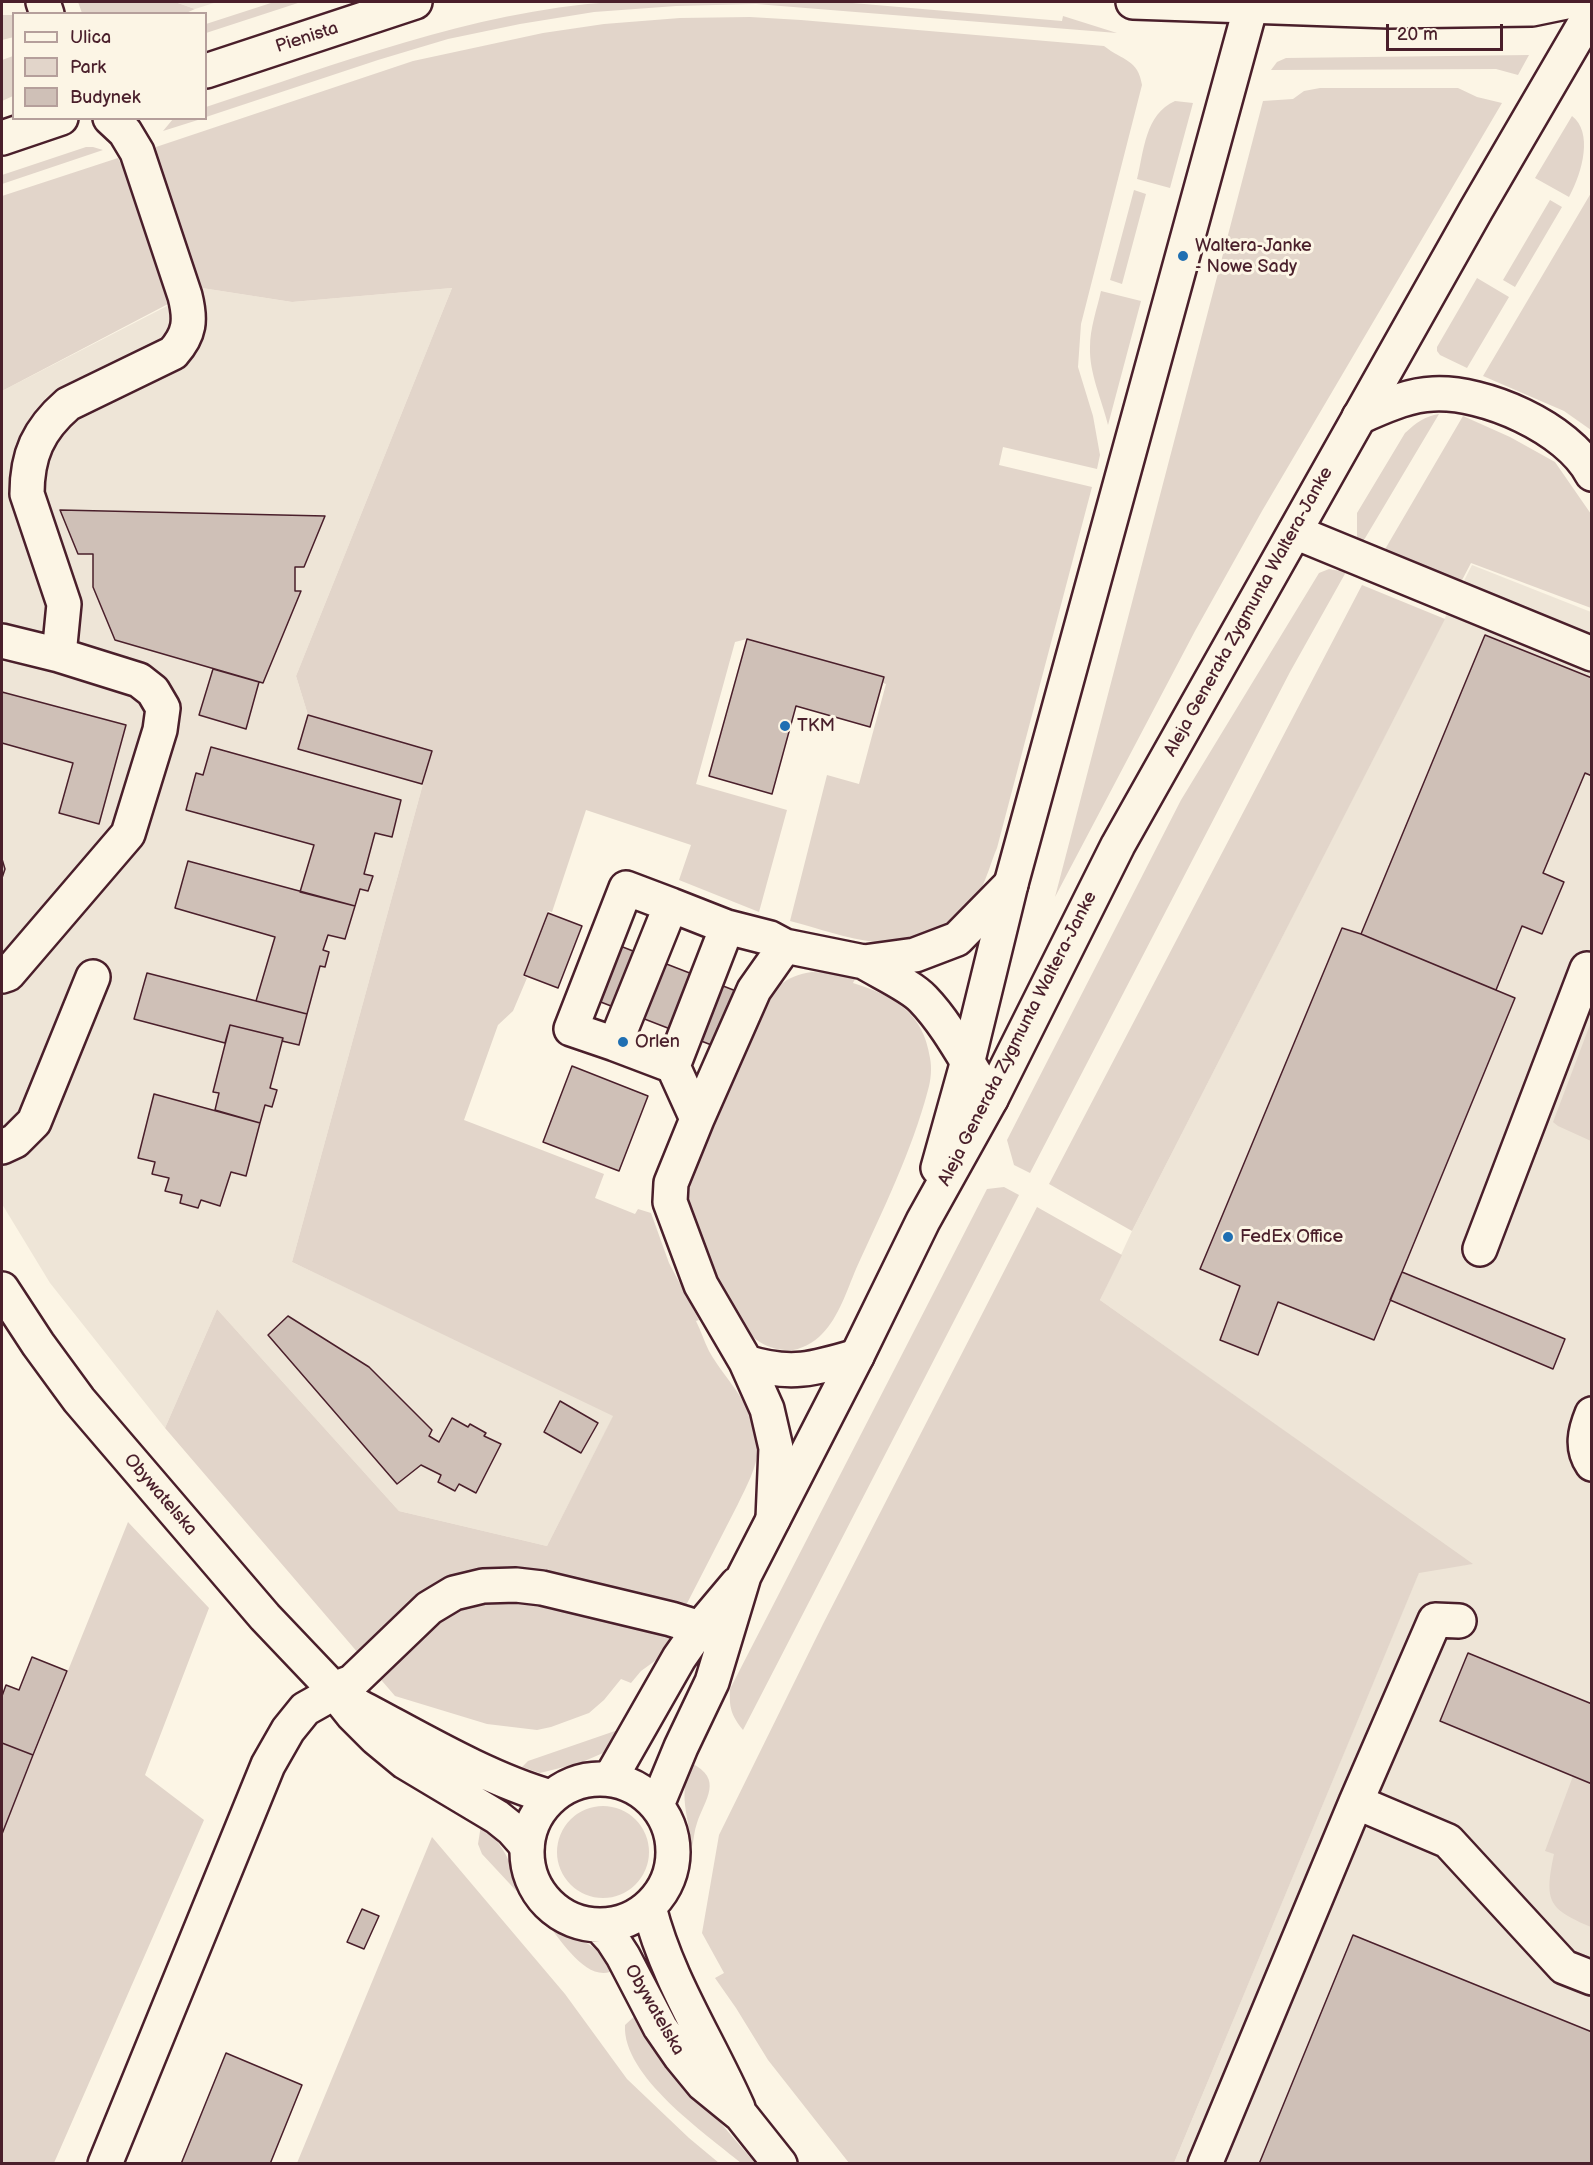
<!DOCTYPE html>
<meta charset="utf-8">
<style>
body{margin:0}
#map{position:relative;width:1593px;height:2165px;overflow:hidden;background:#fcf5e5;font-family:"Balsamiq Sans",sans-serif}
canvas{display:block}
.frame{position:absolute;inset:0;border:3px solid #4a1f2b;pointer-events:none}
.legend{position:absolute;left:12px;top:12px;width:195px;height:108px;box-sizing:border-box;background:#fcf5e5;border:2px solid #b59f9b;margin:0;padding:8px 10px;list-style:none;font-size:18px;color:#4a1f2b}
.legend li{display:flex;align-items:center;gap:12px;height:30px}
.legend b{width:30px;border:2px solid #b59f9b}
.scale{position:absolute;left:1386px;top:24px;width:117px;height:27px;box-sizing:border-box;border:3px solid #4a1f2b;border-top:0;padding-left:8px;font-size:18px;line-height:21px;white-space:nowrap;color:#4a1f2b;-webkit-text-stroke:4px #fcf5e5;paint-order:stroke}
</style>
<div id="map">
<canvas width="1593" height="2165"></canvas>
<div class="frame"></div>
<ul class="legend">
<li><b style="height:8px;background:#fcf5e5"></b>Ulica</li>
<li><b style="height:16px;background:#e2d5ca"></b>Park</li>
<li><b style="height:16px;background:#cfc0b7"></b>Budynek</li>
</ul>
<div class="scale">20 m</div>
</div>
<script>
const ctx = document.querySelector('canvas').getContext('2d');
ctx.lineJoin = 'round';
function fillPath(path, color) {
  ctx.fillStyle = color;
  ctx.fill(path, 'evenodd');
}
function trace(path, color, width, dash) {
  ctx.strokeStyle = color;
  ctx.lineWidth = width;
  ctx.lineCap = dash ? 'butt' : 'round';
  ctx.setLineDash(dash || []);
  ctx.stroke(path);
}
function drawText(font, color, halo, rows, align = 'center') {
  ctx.font = font + ' "Balsamiq Sans",sans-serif';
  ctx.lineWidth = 6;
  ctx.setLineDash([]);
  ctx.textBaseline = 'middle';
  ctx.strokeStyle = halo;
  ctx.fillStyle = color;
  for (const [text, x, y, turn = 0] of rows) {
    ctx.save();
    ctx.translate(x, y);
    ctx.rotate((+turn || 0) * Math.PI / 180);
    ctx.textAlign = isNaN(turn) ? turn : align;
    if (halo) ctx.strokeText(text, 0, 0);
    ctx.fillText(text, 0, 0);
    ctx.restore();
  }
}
const built = new Path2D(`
 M 175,2 L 217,2 L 195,9 Z
 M 202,288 L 292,302 L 452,288 L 296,676 L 308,715 L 432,751 L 292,1262 L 614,1415 L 547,1546 L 399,1511 L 217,1309 L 165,1428 L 50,1283 L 2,1204 L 2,391 Z
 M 1472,565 L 1591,612 L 1591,2163 L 1174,2163 L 1419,1572 L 1471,1564 L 1100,1300 L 1132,1231 Z`);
const green = new Path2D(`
 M 78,2 L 175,2 L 195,9 L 184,14 L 82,13 Z
 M 274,2 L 301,2 L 206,33 L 206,24 Z
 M 611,2 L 841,2 L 1062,21 L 1063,16 L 1117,33 L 756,4 L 676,6 L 594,12 L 520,24 L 448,39 L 378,60 L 206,117 L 206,107 C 338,64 471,12 611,2 Z
 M 2,15 L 13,15 L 14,37 L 2,40 Z
 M 750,17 L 801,20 L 1104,46 C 1123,61 1138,59 1142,85 L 1081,324 L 1078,367 L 1093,416 L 1100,455 L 1097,469 L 1003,447 L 999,465 L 1092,487 L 997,848 C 991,862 987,878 980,891 C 959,928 917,947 875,942 C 848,939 817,928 790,921 L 827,775 L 859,784 L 886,684 L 747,639 L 735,642 L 696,784 L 787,810 L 759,912 L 679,880 L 691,845 L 586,810 L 552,912 L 548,911 L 523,976 L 527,978 L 513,1011 L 498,1025 L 464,1120 L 604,1174 L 595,1198 L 635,1214 L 638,1209 L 651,1213 L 669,1263 L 699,1320 L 696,1321 C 701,1331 704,1341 709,1351 C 727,1383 758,1408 758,1448 C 757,1468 746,1487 738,1504 L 659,1658 L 641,1671 L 631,1683 L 621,1679 L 604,1700 L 589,1713 L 551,1727 L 537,1730 L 487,1724 L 395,1696 L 165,1428 L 217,1309 L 399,1511 L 547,1546 L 613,1416 L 292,1262 L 432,751 L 308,715 L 296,676 L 452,288 L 292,302 L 202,288 L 157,158 L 156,147 L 413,61 L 543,33 L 604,24 L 680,18 Z
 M 1529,55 L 1518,75 L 1496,69 L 1271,70 L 1277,62 L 1286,58 Z
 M 13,56 L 13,96 L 2,101 L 2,60 Z
 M 1320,88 L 1458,88 L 1477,97 L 1502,103 L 1262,511 L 1195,631 L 1055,897 L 1263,101 L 1293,99 L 1304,91 Z
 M 1175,101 L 1193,103 L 1170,188 L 1137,179 C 1144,151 1145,114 1175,101 Z
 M 1572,116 C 1593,132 1583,171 1569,197 L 1535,178 Z
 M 173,119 L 173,118 L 201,119 L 163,131 Z
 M 86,147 L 93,147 L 103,150 L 2,184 L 2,175 Z
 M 118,158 L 122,166 L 168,304 L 2,391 L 2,196 Z
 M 1134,190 L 1146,194 L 1122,284 L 1110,280 Z
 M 1591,193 L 1591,430 L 1564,411 L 1483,376 Z
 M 1550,200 L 1562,207 L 1515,287 L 1503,280 Z
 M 1477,278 L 1509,297 L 1467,368 L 1440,355 L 1437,351 L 1437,347 Z
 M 1101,291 L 1141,301 L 1108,425 C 1102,400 1089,373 1090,347 C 1090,328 1097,309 1101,291 Z
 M 1439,414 L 1361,545 L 1357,539 L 1357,513 L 1405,433 C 1416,423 1425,416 1439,414 Z
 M 1463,416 L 1510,437 L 1555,462 L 1591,514 L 1591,608 L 1471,563 L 1461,582 L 1384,551 Z
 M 1329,569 L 1346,572 L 1290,672 L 1030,1173 L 1014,1165 L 1007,1140 L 1181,800 L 1319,573 Z
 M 1362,585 L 1445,619 L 1132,1231 L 1049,1184 Z
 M 812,972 L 834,973 L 855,979 L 853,983 C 894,996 923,1012 930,1058 C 932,1068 931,1080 928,1090 C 912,1151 882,1212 856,1269 C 847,1290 839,1317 822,1334 C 814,1343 797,1352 785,1350 C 773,1349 761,1345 752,1336 C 738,1322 688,1223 688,1205 C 688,1192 690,1176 693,1164 C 698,1146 708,1129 715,1113 C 730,1077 751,1012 779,986 C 789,977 799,974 812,972 Z
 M 1591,1022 L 1591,1141 L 1558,1126 L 1553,1122 Z
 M 1004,1187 L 1019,1195 L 743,1730 C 731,1715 729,1707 730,1689 L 987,1189 Z
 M 1037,1207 L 1122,1255 L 1100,1300 L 1473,1564 L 1419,1573 L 1174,2163 L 849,2163 L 768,2060 L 736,2008 L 715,1978 L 724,1973 L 702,1933 L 719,1835 L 823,1624 Z
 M 128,1522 L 209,1608 L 145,1775 L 204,1820 L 54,2163 L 2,2164 L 2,1834 Z
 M 625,1730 L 610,1750 L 580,1763 L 540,1773 L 522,1767 L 528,1761 L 615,1731 Z
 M 691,1763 C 724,1779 705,1799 697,1823 C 694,1831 694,1839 692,1847 C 688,1814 678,1796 691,1763 Z
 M 1573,1776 L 1591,1784 L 1591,1927 C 1548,1909 1544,1901 1554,1854 L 1545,1851 Z
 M557 1852a46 46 0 1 1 92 0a46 46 0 1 1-92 0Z
 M 481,1825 C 505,1844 513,1868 522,1897 L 482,1854 L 478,1844 Z
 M 432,1837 L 565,1994 L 627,2079 L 689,2138 L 719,2163 L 297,2163 Z
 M 546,1922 C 573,1942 591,1935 611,1968 L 610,1972 C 585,1980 560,1939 546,1922 Z
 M 639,2012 L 694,2092 L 755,2163 L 741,2163 C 705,2133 622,2076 625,2025 Z`);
const building = new Path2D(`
 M 60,510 L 325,516 L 304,567 L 295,567 L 295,591 L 301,591 L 263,683 L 115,640 L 93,587 L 93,554 L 78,554 Z
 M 1485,635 L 1592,678 L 1592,776 L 1585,773 L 1543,873 L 1564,882 L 1542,934 L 1522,926 L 1496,990 L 1361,934 Z
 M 747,639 L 884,677 L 870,727 L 796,706 L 772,794 L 709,776 Z
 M 213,669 L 259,682 L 246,729 L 199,715 Z
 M 2,692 L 126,725 L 99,824 L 59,813 L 73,763 L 2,743 Z
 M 308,715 L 432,751 L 422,784 L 298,749 Z
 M 211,747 L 401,800 L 392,837 L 375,833 L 364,874 L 373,876 L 368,891 L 360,889 L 355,906 L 300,892 L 314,845 L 186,810 L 196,773 L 203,775 Z
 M 2,859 L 5,869 L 2,878 Z
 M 188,861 L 355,906 L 345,939 L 328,935 L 323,950 L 329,952 L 325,967 L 320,966 L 307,1014 L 256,1001 L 275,937 L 175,908 Z
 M 548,913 L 582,926 L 558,988 L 524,975 Z
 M 1342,928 L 1361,934 L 1515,998 L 1374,1340 L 1278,1302 L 1258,1355 L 1220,1340 L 1240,1286 L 1200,1269 Z
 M 615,944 L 736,991 L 714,1046 L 593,999 Z
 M 147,973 L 307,1014 L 299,1045 L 282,1041 L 283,1038 L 230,1025 L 225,1043 L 134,1019 Z
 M 230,1025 L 283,1038 L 270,1088 L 277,1090 L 272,1107 L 265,1105 L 260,1123 L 215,1110 L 219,1093 L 213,1092 Z
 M 572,1066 L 648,1096 L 619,1171 L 543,1142 Z
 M 154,1094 L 260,1123 L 246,1176 L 231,1172 L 220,1206 L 201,1200 L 198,1208 L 180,1203 L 182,1195 L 165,1191 L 169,1178 L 152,1174 L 155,1162 L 138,1158 Z
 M 1402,1272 L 1565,1339 L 1553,1369 L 1390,1300 Z
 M 288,1316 L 369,1367 L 432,1430 L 429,1436 L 439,1442 L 452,1418 L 468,1427 L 470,1424 L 486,1433 L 484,1436 L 501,1444 L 476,1493 L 459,1484 L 455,1491 L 438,1482 L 441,1475 L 421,1465 L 397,1484 L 268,1335 Z
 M 560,1401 L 598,1423 L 581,1453 L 544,1432 Z
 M 1468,1653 L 1592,1704 L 1592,1784 L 1440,1721 Z
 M 32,1657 L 67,1671 L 33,1755 L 2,1743 L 2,1696 L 6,1685 L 19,1690 Z
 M 2,1743 L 33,1755 L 2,1834 Z
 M 362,1909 L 379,1916 L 364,1949 L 347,1942 Z
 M 1353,1935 L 1592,2032 L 1592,2164 L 1259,2164 Z
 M 226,2053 L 302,2085 L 270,2164 L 181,2164 Z`);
const minor = new Path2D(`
 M 43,2 L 47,14
 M 1133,2 L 1389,11 L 1532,9 L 1566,2
 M 206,71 L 415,2
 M 2,138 L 61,118
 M 1359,417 C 1383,407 1407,395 1433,394 C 1484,391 1568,428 1592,474
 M 1295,532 L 1592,654
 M 2,641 L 59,655 L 139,680 L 153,691 L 163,708 L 160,730 L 128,834 L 8,974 L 2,976
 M 59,655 L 64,604 L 27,494 C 27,455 38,430 68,404 L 173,353 C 190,334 191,320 185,296 L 137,152 L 125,132 L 110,118
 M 864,962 C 880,972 911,986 923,999 C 950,1027 969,1067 991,1099
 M 615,1044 L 571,1029 L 626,888 L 671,905
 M 673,1066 L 615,1044 L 671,905 L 727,927
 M 697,1119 L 754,990 L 785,946
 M 2,1147 L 15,1141 L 34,1122 L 93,977
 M 1480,1249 L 1587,969
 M 2,1289 L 38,1344 L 79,1400 L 265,1617 L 324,1679 L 352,1714 L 376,1738 L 405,1762 L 497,1817 L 512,1829 L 527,1846
 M 746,1362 C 790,1376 814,1369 857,1356
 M 1592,1414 C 1585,1431 1581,1448 1592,1464
 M 773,1519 L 776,1448 L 767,1409 L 746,1362 L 701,1285 L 670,1202 L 671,1183 L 697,1119 L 673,1066 L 727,927 L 770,938 L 785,946 L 864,962 L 915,955 L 957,939 L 1011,884
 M 360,1707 C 419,1738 487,1779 551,1797
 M 1356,1802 L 1448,1841 L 1564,1967 L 1592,1978
 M 105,2164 L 268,1765 L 288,1730 L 305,1709 L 321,1700 L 333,1689 L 352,1682 L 429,1608 L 454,1593 L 483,1586 L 516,1585 L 542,1588 L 671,1619 L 700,1628
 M 1205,2164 L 1356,1802 L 1435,1620 L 1459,1621`);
const major = new Path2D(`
 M 938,1168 L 967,1064 L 1011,884 L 1252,2
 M527 1852a73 73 0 1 1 146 0a73 73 0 1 1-146 0Z
 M 610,1779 L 679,1658 L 700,1628 L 737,1584
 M 657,1805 L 681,1747 L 712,1682 L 744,1576 L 857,1356 L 923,1221 L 991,1099 L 1118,845 L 1476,210 L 1592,11
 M 649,1907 C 667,1979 708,2040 738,2108
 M 599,1925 L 612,1939 L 623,1956 L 660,2027 L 680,2056 L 703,2084 L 741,2115 L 780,2164`);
const markers = [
 [1183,256,6,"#1f6fb2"],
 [785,726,6,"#1f6fb2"],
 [623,1042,6,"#1f6fb2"],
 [1228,1237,6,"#1f6fb2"]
];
const streetNames = [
 ["Pienista",307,38,-18],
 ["Aleja Generała Zygmunta Waltera-Janke",1249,612,-61],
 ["Aleja Generała Zygmunta Waltera-Janke",1018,1039,-63],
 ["Obywatelska",160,1495,49],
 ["Obywatelska",654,2010,60]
];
const poiNames = [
 ["Waltera-Janke",1195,246],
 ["- Nowe Sady",1195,267],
 ["TKM",797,726],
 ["Orlen",635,1042],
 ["FedEx Office",1240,1237]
];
fillPath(built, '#eee5d7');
fillPath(green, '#e2d5ca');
fillPath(building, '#cfc0b7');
trace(building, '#4a1f2b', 1.5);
trace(minor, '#4a1f2b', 38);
trace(major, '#4a1f2b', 38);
trace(minor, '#fcf5e5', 33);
trace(major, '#fcf5e5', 33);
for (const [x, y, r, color] of markers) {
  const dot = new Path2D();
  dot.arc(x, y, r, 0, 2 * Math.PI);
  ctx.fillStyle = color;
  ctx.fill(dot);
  trace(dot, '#fcf5e5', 2);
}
drawText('18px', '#4a1f2b', '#fcf5e5', streetNames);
drawText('18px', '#4a1f2b', '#fcf5e5', poiNames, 'left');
</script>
